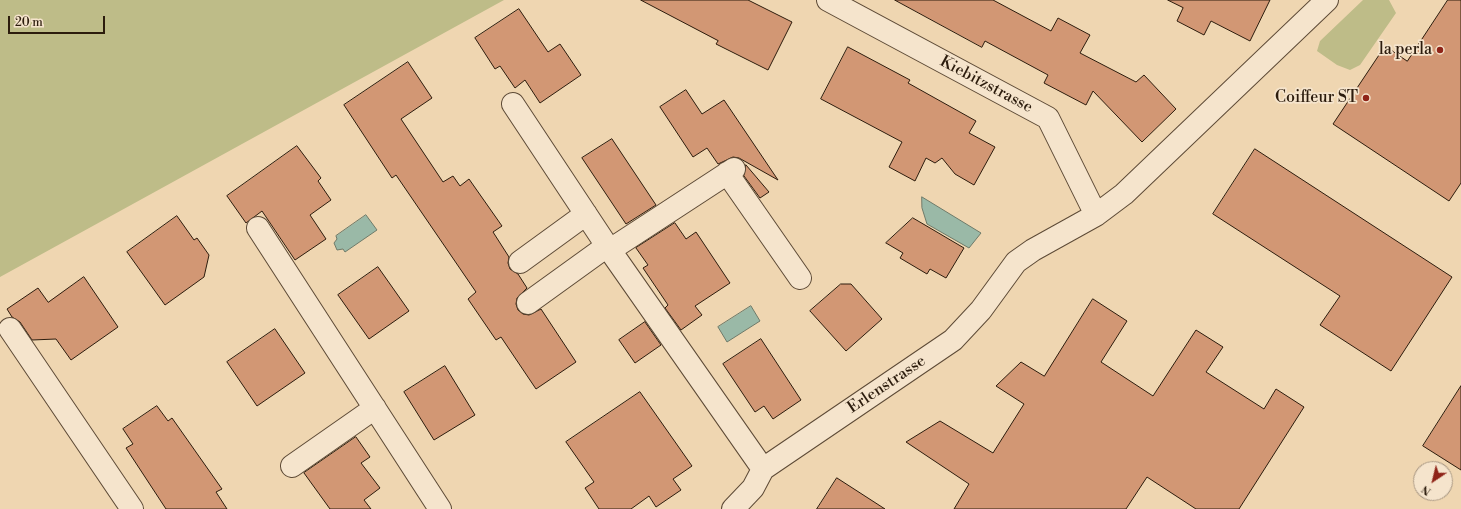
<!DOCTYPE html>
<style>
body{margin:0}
#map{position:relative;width:1461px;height:509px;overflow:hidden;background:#efd6b1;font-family:"Libre Bodoni",serif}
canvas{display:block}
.north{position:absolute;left:1413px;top:461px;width:40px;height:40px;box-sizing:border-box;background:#f5e4cc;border:1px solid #a59480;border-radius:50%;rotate:215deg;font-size:11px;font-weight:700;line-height:16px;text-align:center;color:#2c1c0d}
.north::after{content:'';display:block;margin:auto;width:14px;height:18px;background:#8f2418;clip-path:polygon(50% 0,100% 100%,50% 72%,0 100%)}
.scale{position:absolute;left:8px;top:16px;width:97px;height:18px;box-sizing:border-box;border:2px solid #2c1c0d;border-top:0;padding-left:5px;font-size:12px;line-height:14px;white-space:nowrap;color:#2c1c0d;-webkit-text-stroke:3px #f5e4cc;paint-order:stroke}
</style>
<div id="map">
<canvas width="1461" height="509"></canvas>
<div class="north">N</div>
<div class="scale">20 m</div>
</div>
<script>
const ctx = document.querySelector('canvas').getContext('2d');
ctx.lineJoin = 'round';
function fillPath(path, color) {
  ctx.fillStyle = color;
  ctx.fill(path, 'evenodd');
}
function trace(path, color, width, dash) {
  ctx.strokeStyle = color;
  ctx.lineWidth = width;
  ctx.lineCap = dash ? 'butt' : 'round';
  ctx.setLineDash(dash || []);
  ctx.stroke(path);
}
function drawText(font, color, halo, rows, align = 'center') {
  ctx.font = font + ' "Libre Bodoni",serif';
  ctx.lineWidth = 3.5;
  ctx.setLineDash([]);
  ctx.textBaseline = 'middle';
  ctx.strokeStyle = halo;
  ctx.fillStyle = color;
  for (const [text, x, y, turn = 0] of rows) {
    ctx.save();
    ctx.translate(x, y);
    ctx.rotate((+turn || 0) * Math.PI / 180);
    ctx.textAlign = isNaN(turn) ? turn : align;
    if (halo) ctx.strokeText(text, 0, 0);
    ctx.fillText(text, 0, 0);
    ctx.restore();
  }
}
const green = new Path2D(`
 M 0,0 L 504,0 L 0,277 Z
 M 1363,0 L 1389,0 L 1396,13 L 1360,65 L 1350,70 L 1337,65 L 1317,51 L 1320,41 Z`);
const water = new Path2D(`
 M 922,197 L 981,233 L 969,248 L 927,224 L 922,208 Z
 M 366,215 L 377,230 L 345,252 L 343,249 L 337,250 L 334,243 L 337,239 L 336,236 Z
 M 751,306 L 760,321 L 727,342 L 718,327 Z`);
const building = new Path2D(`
 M 641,0 L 748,0 L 792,22 L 768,70 L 716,44 L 718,41 Z
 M 895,0 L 993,0 L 1051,31 L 1058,18 L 1090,35 L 1080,53 L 1136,82 L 1144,75 L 1176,109 L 1142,142 L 1093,91 L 1086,105 L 1044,83 L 1048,75 L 985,41 L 982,47 Z
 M 1168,0 L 1270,0 L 1250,41 L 1211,21 L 1204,35 L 1177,21 L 1183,8 Z
 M 1448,0 L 1461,0 L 1461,183 L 1449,201 L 1333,124 L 1385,46 L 1407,61 Z
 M 519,9 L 548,52 L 560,44 L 581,75 L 540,103 L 525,80 L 515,88 L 500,66 L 495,69 L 475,38 Z
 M 848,47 L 910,80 L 908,83 L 976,121 L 969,133 L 995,147 L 974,185 L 955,174 L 942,158 L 935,163 L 926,158 L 915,181 L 889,167 L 902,142 L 821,99 Z
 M 408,62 L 432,98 L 401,119 L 443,182 L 453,176 L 460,186 L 469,179 L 502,226 L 493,232 L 509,257 L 508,263 L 510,269 L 518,274 L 527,288 L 517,298 L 516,304 L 518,310 L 523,314 L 529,315 L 541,309 L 576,362 L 536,389 L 501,337 L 496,340 L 468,299 L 476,292 L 396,175 L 392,178 L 344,105 Z
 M 686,90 L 702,114 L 724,100 L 778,180 L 739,158 L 733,157 L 718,164 L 707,148 L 693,157 L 660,107 Z
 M 612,139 L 656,205 L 626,224 L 582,158 Z
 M 297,146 L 321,178 L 318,181 L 331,200 L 310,215 L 326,239 L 295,260 L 262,211 L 246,223 L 227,196 Z
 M 1255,149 L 1452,277 L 1391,371 L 1320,325 L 1340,296 L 1213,214 Z
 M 746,165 L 769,192 L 760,198 L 744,176 Z
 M 177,216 L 194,240 L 197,238 L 209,255 L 204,277 L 165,305 L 127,252 Z
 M 913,218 L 964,248 L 946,278 L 930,269 L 927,274 L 900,258 L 903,253 L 886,243 Z
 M 675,223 L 686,239 L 696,232 L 730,283 L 695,306 L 702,315 L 681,330 L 665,308 L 668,305 L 643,268 L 648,265 L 636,248 Z
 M 378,267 L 409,311 L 369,339 L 338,295 Z
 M 84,277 L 118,327 L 71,360 L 56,339 L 32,340 L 20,322 L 12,317 L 7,309 L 38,288 L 48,302 Z
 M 841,284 L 851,284 L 882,319 L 846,351 L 810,311 Z
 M 1093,299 L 1127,321 L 1101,362 L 1153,396 L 1196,330 L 1223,347 L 1206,372 L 1264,409 L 1276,389 L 1304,407 L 1239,509 L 1196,509 L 1147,477 L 1126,509 L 954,509 L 969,484 L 906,442 L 940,421 L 993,453 L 1024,404 L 996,386 L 1021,362 L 1044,376 Z
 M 645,322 L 661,345 L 635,363 L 619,340 Z
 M 275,329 L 305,373 L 257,406 L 227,362 Z
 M 761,339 L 801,400 L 773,419 L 764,406 L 755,412 L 723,364 Z
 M 445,366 L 475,415 L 434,440 L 404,392 Z
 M 1461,386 L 1461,470 L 1423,446 Z
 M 640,392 L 692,466 L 673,479 L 681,490 L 656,507 L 649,496 L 631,509 L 599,509 L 585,488 L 594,482 L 566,442 Z
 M 157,406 L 168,421 L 172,418 L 222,489 L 216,492 L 227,509 L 166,509 L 126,448 L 133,444 L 123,429 Z
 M 356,437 L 370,457 L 361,463 L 380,488 L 364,500 L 371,509 L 330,509 L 304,473 Z
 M 837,478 L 885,509 L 817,509 Z`);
const minor = new Path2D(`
 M 828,0 L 1048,118 L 1096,215
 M 513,104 L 607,246 L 763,469
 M 727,173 L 800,278
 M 258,228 L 440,509
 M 610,250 L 734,169
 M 520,262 L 586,214
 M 528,303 L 607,246
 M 10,329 L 132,509
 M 292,466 L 375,408
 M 733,509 L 753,488 L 763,469 L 953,340 L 981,310 L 1016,262 L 1033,250 L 1096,215 L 1124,194 L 1327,0`);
const markers = [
 [1440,50,4,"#8f2418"],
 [1366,98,4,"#8f2418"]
];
const poiNames = [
 ["la perla",1432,50],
 ["Coiffeur ST",1358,98]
];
const streetNames = [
 ["Kiebitzstrasse",986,85,28],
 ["Erlenstrasse",887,385,-34]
];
fillPath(green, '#bebc88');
fillPath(water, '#9ab9a7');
trace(water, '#6e7a69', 1);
fillPath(building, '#d29774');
trace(building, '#2c1c0d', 1);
trace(minor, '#5d4a36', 24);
trace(minor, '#f5e4cc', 22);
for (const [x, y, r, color] of markers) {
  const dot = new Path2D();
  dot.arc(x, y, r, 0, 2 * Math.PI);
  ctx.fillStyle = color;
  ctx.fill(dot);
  trace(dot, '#f5e4cc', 1.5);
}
drawText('16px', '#2c1c0d', '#f5e4cc', poiNames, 'right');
drawText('16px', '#2c1c0d', '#f5e4cc', streetNames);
</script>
